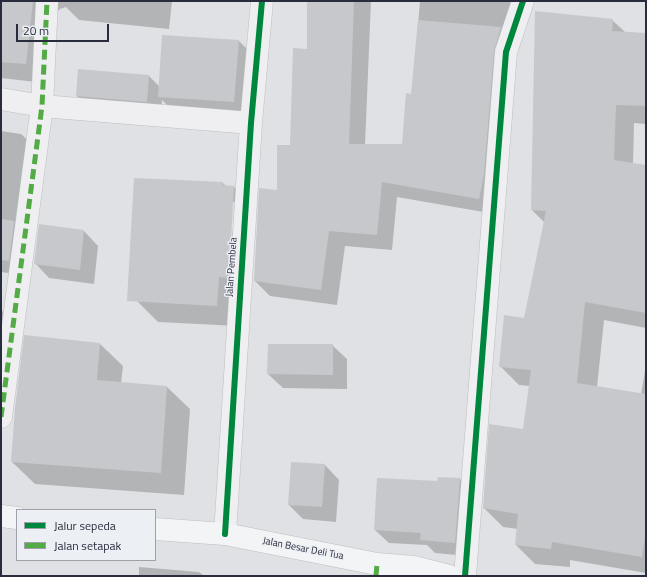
<!DOCTYPE html>
<style>
body{margin:0}
#map{position:relative;width:647px;height:577px;overflow:hidden;background:#dfe1e4;font-family:"Titillium Web",sans-serif}
canvas{display:block}
.frame{position:absolute;inset:0;border:2px solid #282c3c;pointer-events:none}
.legend{position:absolute;left:16px;top:509px;width:140px;height:52px;box-sizing:border-box;background:#eceff4;border:1px solid #9ea1aa;margin:0;padding:5px 7px;list-style:none;font-size:12px;color:#282c3c}
.legend li{display:flex;align-items:center;gap:8px;height:20px}
.legend b{width:20px;border:1px solid #9ea1aa}
.scale{position:absolute;left:16px;top:24px;width:93px;height:18px;box-sizing:border-box;border:2px solid #282c3c;border-top:0;padding-left:5px;font-size:12px;line-height:14px;white-space:nowrap;color:#282c3c;-webkit-text-stroke:3px #eceff4;paint-order:stroke}
</style>
<div id="map">
<canvas width="647" height="577"></canvas>
<div class="frame"></div>
<ul class="legend">
<li><b style="height:5px;background:#00873e"></b>Jalur sepeda</li>
<li><b style="height:5px;background:#53ab46"></b>Jalan setapak</li>
</ul>
<div class="scale">20 m</div>
</div>
<script>
const ctx = document.querySelector('canvas').getContext('2d');
ctx.lineJoin = 'round';
function fillPath(path, color) {
  ctx.fillStyle = color;
  ctx.fill(path, 'evenodd');
}
function trace(path, color, width, dash) {
  ctx.strokeStyle = color;
  ctx.lineWidth = width;
  ctx.lineCap = dash ? 'butt' : 'round';
  ctx.setLineDash(dash || []);
  ctx.stroke(path);
}
function drawText(font, color, halo, rows, align = 'center') {
  ctx.font = font + ' "Titillium Web",sans-serif';
  ctx.lineWidth = 3;
  ctx.setLineDash([]);
  ctx.textBaseline = 'middle';
  ctx.strokeStyle = halo;
  ctx.fillStyle = color;
  for (const [text, x, y, turn = 0] of rows) {
    ctx.save();
    ctx.translate(x, y);
    ctx.rotate((+turn || 0) * Math.PI / 180);
    ctx.textAlign = isNaN(turn) ? turn : align;
    if (halo) ctx.strokeText(text, 0, 0);
    ctx.fillText(text, 0, 0);
    ctx.restore();
  }
}
const shadow = new Path2D(`
 M 1,1 L 172,1 L 169,29 L 79,20 L 66,7 L 60,9 L 52,18 L 45,83 L 1,78 Z
 M 308,1 L 371,1 L 365,145 L 403,145 L 412,95 L 420,1 L 529,1 L 509,67 L 495,214 L 397,197 L 392,250 L 345,246 L 337,305 L 270,296 L 255,281 L 291,146 L 308,50 Z
 M 612,20 L 625,32 L 646,34 L 646,124 L 634,123 L 633,164 L 646,166 L 646,328 L 604,320 L 597,387 L 641,394 L 646,365 L 646,573 L 570,560 L 570,567 L 535,564 L 516,545 L 518,529 L 503,527 L 484,508 L 524,430 L 530,386 L 519,385 L 500,366 L 525,319 L 545,223 L 532,210 Z
 M 239,41 L 259,61 L 254,122 L 179,117 L 162,100 L 161,116 L 92,110 L 77,96 L 149,76 L 159,86 Z
 M 1,131 L 21,134 L 36,148 L 23,275 L 1,272 Z
 M 135,179 L 223,183 L 226,186 L 234,187 L 254,207 L 237,326 L 158,322 L 138,302 ZM 232,202 L 235,202 L 229,283 L 227,283 Z
 M 84,231 L 98,246 L 94,284 L 49,278 L 35,263 Z
 M 1,310 L 13,321 L 1,357 Z
 M 100,344 L 123,366 L 121,383 L 167,387 L 190,409 L 184,495 L 35,484 L 12,462 Z
 M 332,345 L 347,359 L 347,389 L 283,388 L 268,374 Z
 M 325,465 L 339,480 L 336,522 L 303,519 L 289,505 Z
 M 460,479 L 473,492 L 468,556 L 435,553 L 427,545 L 389,543 L 375,530 L 438,482 Z
 M 139,567 L 199,572 L 204,576 L 139,576 Z`);
const building = new Path2D(`
 M 1,1 L 33,1 L 26,64 L 1,62 Z
 M 307,1 L 354,1 L 349,144 L 402,144 L 406,93 L 411,94 L 418,20 L 501,27 L 494,51 L 484,174 L 479,199 L 382,182 L 377,235 L 329,231 L 321,290 L 254,281 L 259,188 L 277,190 L 277,145 L 290,145 L 293,48 L 307,49 Z
 M 535,11 L 613,19 L 612,31 L 646,33 L 646,106 L 616,105 L 614,160 L 646,165 L 646,313 L 585,302 L 577,383 L 646,394 L 646,530 L 642,557 L 552,542 L 551,549 L 515,545 L 518,514 L 483,508 L 489,424 L 523,429 L 531,370 L 499,367 L 504,315 L 524,318 L 546,211 L 531,210 Z
 M 162,35 L 239,40 L 234,102 L 158,97 Z
 M 78,69 L 149,75 L 147,102 L 76,96 Z
 M 134,178 L 223,182 L 223,185 L 234,186 L 229,278 L 219,277 L 217,306 L 127,301 Z
 M 1,219 L 14,221 L 9,261 L 1,260 Z
 M 39,224 L 84,230 L 80,270 L 34,264 Z
 M 24,335 L 100,343 L 97,380 L 167,386 L 161,473 L 11,462 L 15,408 Z
 M 268,344 L 333,344 L 333,375 L 267,374 Z
 M 291,462 L 325,464 L 322,507 L 288,505 Z
 M 438,477 L 460,478 L 455,543 L 420,540 L 421,533 L 374,530 L 377,478 L 437,481 Z`);
const minor = new Path2D(`
 M 1,99 L 42,106 L 251,123
 M 1,417 L 42,106 L 47,1
 M 225,534 L 251,123 L 262,1
 M 465,576 L 506,52 L 523,1`);
const major = new Path2D(`
 M 1,516 L 17,518
 M 155,529 L 225,534 L 377,564 L 414,567 L 449,576`);
const quiet = new Path2D(`
 M 1,417 L 42,106 L 47,1
 M 376,576 L 377,564`);
const cycleway = new Path2D(`
 M 225,534 L 251,123 L 262,1
 M 465,576 L 506,52 L 523,1`);
const streetNames = [
 ["Jalan Pembela",232,267,-86],
 ["Jalan Besar Deli Tua",303,549,11]
];
fillPath(shadow, '#0003');
fillPath(building, '#c7c8cc');
trace(minor, '#bcbec1', 23);
trace(major, '#bcbec1', 23);
trace(minor, '#efeff1', 22);
trace(major, '#f3f4f5', 22);
trace(quiet, '#53ab46', 5, [10, 5]);
trace(cycleway, '#00873e', 6);
drawText('10px', '#282c3c', '#eceff4', streetNames);
</script>
